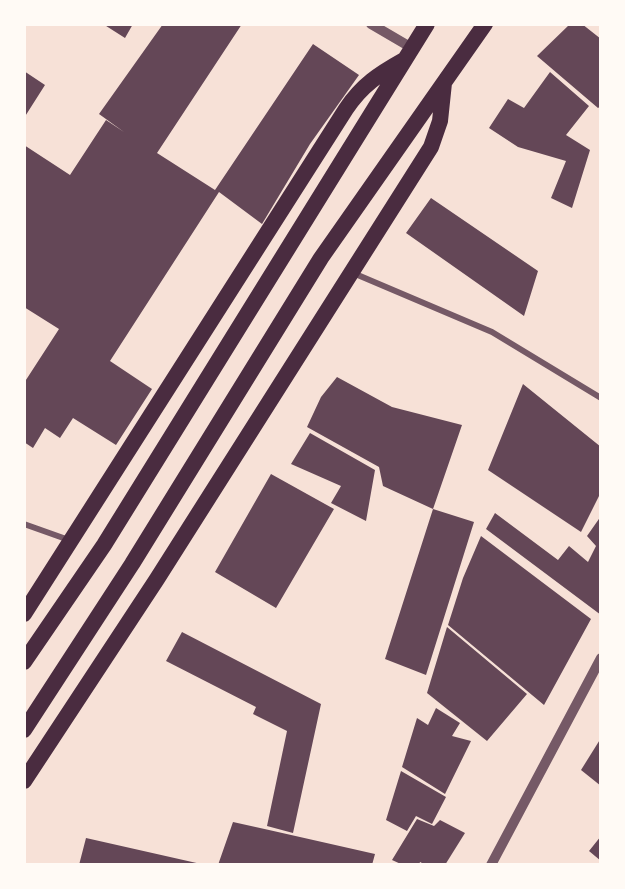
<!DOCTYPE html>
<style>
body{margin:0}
#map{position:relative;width:625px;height:889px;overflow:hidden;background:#f7e1d7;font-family:Arial,sans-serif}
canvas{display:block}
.frame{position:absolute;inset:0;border:26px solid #fffaf5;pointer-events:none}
</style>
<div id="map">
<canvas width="625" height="889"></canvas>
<div class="frame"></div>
</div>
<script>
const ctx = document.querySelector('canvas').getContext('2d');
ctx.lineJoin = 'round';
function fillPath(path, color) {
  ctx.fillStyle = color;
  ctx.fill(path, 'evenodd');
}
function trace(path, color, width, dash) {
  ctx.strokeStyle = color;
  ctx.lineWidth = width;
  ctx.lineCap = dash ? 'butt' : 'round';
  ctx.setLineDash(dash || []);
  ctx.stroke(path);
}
const building = new Path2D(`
 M 103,24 L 133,24 L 125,38 Z
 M 163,24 L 242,24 L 157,153 L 215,190 L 313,44 L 359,75 L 310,144 L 262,224 L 219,192 L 110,361 L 152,389 L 116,445 L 73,418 L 60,438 L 45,428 L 33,448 L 24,442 L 24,383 L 59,329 L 24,307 L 24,145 L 70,175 L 106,120 L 124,132 L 99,114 Z
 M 570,24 L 582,24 L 601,39 L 601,106 L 598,108 L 537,56 Z
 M 24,71 L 45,85 L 24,118 Z
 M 550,72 L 589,106 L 566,135 L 590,150 L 572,208 L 551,198 L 566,161 L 518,147 L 489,128 L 508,99 L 524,108 Z
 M 431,198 L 538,271 L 524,316 L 406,233 Z
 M 337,377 L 392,407 L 462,425 L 433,509 L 383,486 L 379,467 L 307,427 L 321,397 Z
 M 523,384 L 601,447 L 601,492 L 581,532 L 488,470 Z
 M 310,433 L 375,470 L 366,521 L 331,503 L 341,486 L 291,464 Z
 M 271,474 L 334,509 L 276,608 L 215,572 Z
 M 433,509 L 474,522 L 426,675 L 385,659 Z
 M 495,513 L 558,560 L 569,546 L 588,562 L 596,546 L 587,536 L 601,516 L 601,615 L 486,529 Z
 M 481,536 L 591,619 L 544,705 L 448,625 L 463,578 Z
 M 447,627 L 527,694 L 487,741 L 427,693 Z
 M 182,632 L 321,704 L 293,833 L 267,826 L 287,731 L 253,714 L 256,707 L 166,661 Z
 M 436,708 L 460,723 L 452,736 L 471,741 L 445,794 L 402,767 L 417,718 L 428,725 Z
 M 601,738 L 601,786 L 581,770 Z
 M 401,771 L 446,797 L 432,824 L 416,816 L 407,831 L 386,820 Z
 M 417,819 L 434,826 L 440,820 L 465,833 L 445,865 L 426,865 L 420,862 L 419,865 L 403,865 L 392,860 Z
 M 233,822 L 269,830 L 375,854 L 372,865 L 218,865 Z
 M 601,836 L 601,861 L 589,851 Z
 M 86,838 L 201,864 L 201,865 L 79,865 Z`);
const minor = new Path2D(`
 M 353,273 L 492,332 L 601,398
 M 24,524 L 69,540`);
const tertiary = new Path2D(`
 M 371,24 L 412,48
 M 491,865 L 601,658`);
const trunk = new Path2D(`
 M 24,614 L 346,109 C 362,85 379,74 404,60
 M 24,662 L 104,545 L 427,24
 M 24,730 L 132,564 L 321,258 L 485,24
 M 24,781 L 157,579 L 431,147 L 440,121 L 444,83`);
fillPath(building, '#644757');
trace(minor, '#755966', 6);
trace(tertiary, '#755966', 10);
trace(trunk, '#4a2c40', 16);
</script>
